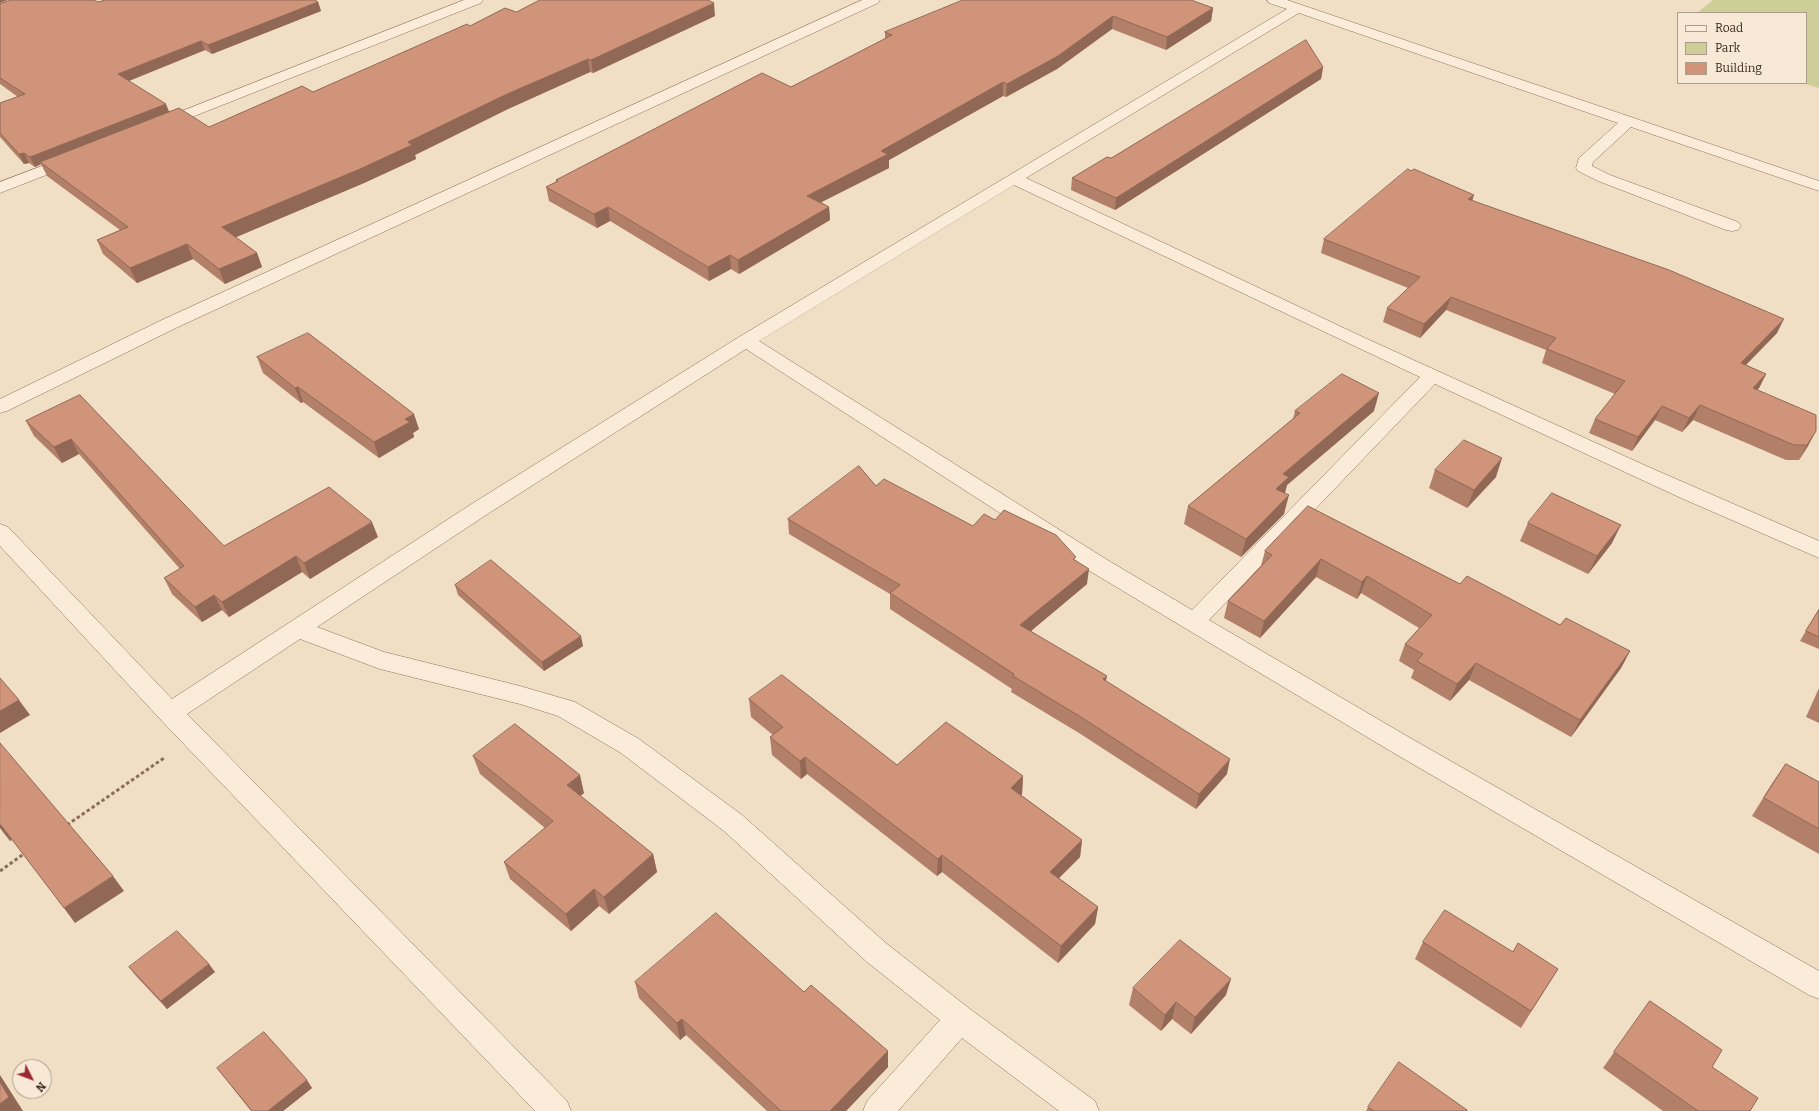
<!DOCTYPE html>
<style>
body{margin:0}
#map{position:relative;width:1819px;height:1111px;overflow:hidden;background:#f0dec5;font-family:Bitter,serif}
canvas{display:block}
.legend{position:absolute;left:1677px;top:12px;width:130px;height:72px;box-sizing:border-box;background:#f7e9d5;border:1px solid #ac9c8c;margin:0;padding:5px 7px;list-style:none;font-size:12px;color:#3b291e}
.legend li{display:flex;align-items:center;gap:8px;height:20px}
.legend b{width:20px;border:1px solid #ac9c8c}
.north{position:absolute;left:12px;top:1059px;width:40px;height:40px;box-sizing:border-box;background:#f7e9d5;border:1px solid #ac9c8c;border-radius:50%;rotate:132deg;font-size:11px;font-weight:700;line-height:16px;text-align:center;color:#3b291e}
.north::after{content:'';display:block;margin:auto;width:14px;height:18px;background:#9d2835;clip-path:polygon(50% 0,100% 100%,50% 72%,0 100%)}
</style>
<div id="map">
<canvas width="1819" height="1111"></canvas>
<ul class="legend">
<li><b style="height:5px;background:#faecd9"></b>Road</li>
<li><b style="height:11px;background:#cecf98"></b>Park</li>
<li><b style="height:11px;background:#cf9479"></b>Building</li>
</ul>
<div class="north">N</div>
</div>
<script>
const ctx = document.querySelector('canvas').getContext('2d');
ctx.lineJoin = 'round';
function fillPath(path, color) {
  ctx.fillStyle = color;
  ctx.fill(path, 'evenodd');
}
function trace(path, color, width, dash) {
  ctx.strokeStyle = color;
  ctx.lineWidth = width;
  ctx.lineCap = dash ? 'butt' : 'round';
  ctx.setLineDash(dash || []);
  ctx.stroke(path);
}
const green = new Path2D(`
 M 1713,0 L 1819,0 L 1819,88 L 1802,83 L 1806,83 L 1806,13 L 1697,13 Z`);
const path = new Path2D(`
 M 67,825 L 164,758
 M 0,871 L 25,853`);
const street = new Path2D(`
 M 464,0 L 483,0 L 481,3 L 164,128 L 154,128 L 151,125 L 154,122 Z
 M 862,0 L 880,0 L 878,3 L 178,327 L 7,411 L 0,413 L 0,399 L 164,319 Z
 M 1267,0 L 1287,0 L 1819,181 L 1819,191 L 1631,127 L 1593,162 L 1592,166 L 1610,175 L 1738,222 L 1741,226 L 1738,230 L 1732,231 L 1726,230 L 1598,181 L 1578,171 L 1576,168 L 1579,158 L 1618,123 L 1299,13 L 1026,178 L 1365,338 L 1653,469 L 1819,541 L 1819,558 L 1681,498 L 1435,384 L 1209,620 L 1405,735 L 1819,971 L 1819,999 L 1809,995 L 1387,749 L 1093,573 L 746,349 L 486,515 L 317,627 L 384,652 L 520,686 L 575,702 L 639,739 L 742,815 L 887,944 L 970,1009 L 1095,1101 L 1099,1111 L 1059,1111 L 962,1038 L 898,1111 L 863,1111 L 867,1101 L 940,1020 L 867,962 L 724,831 L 621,753 L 558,716 L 520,704 L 380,669 L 300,639 L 187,714 L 567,1101 L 571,1111 L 535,1111 L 161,720 L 0,546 L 0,524 L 8,527 L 172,699 L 470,505 L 739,337 L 1287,9 L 1269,3 ZM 1014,185 L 1420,377 L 1192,610 L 1109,561 L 759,341 Z
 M 71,155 L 77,157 L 79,160 L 77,163 L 0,193 L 0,182 Z`);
const wall = new Path2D(`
 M 98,2 L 318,2 L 321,11 L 212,54 L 205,50 L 129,81 L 170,112 L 209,127 L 313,92 L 470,26 L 516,12 L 715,16 L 593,73 L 590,72 L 508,109 L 415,155 L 416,159 L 364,183 L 236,237 L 257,253 L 262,267 L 225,284 L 193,259 L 137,283 L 103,254 L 97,240 L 120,230 L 47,176 L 41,164 L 35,167 L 29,163 L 24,164 L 0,137 L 0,103 L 18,97 L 0,84 L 0,4 Z
 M 1213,8 L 1211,21 L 1166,50 L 1112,29 L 1057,69 L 1006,97 L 1003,96 L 889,160 L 889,168 L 821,202 L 829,207 L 830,220 L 739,274 L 731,269 L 709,281 L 610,221 L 597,228 L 549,201 L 546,187 L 556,182 L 556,180 L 791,87 L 885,39 L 885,32 Z
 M 1323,67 L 1321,79 L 1115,210 L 1071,190 L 1072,178 L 1111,158 Z
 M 1411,171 L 1472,201 L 1777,333 L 1746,365 L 1766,374 L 1759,388 L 1757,390 L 1808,446 L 1799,460 L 1786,460 L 1693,420 L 1682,432 L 1655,420 L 1632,451 L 1589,433 L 1595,419 L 1615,394 L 1542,363 L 1546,350 L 1446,310 L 1420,338 L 1383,322 L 1387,308 L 1408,288 L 1321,253 L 1324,239 Z
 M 257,357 L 419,429 L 413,433 L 414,437 L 379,458 L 303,402 L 301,403 L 263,373 Z
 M 80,395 L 224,546 L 378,537 L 310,579 L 302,572 L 229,617 L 222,610 L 202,622 L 172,594 L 164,578 L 180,569 L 79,454 L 62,463 L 34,436 L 26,421 Z
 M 1295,411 L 1374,411 L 1287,485 L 1285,493 L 1284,514 L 1241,557 L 1184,524 L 1188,506 L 1293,419 Z
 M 1435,470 L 1496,477 L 1467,508 L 1429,488 Z
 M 876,486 L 973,526 L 1076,560 L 1087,584 L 1031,631 L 1106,681 L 1227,774 L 1196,809 L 1079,733 L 1011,692 L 1012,689 L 890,609 L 890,594 L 789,534 L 788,519 Z
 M 1308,506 L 1460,584 L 1560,625 L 1630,651 L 1621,668 L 1571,737 L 1469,680 L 1450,701 L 1411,678 L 1414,670 L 1399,661 L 1405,644 L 1419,628 L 1361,593 L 1357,599 L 1316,577 L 1260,638 L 1224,618 L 1228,601 L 1261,566 L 1265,551 Z
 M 1528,523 L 1612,543 L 1588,574 L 1520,541 Z
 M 455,585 L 583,646 L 544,671 L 458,595 Z
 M 1819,609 L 1819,649 L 1800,641 Z
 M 1819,688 L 1819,723 L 1806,717 Z
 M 749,699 L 897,765 L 1023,776 L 1022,794 L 1021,795 L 1082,840 L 1080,857 L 1059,878 L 1098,907 L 1095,924 L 1058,963 L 942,872 L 937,876 L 807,774 L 801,779 L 772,755 L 770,737 L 773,735 L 751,717 Z
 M 473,756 L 584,793 L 580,796 L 653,854 L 657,872 L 609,914 L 599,906 L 571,931 L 510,879 L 504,862 L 545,828 L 480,774 Z
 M 1786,764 L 1819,782 L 1819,854 L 1752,816 L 1773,782 Z
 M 1423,942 L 1513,952 L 1558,969 L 1521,1028 L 1415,959 Z
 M 129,967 L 215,972 L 167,1009 L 136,976 Z
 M 635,982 L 804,992 L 888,1051 L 888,1067 L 846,1111 L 767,1111 L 686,1035 L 680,1040 L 639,998 Z
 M 1133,988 L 1226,995 L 1191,1034 L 1172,1019 L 1161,1031 L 1129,1005 Z
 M 1650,1001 L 1712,1067 L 1750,1111 L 1663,1111 L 1603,1068 Z
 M 217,1068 L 312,1088 L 283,1111 L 251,1111 Z
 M 1368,1107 L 1467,1111 L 1366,1111 Z`);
const shadedWall = new Path2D(`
 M 0,0 L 8,0 L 0,3 Z
 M 318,2 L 321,11 L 212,54 L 208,45 Z
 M 714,3 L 715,16 L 593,73 L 591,60 Z
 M 1213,8 L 1211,21 L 1166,50 L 1167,37 Z
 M 1113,16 L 1112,29 L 1057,69 L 1006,97 L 1007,84 Z
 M 201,41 L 205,50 L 121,84 L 118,74 Z
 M 588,59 L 590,72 L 508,109 L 415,155 L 416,159 L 364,183 L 227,241 L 222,227 L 408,142 L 505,95 Z
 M 1323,67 L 1321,79 L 1115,210 L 1116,198 Z
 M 1003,82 L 1003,96 L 889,160 L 889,168 L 808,209 L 807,196 L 881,151 Z
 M 166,104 L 170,114 L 40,162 L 41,164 L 35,167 L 30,157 Z
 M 24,153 L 29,163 L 24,164 L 19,154 Z
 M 1474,195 L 1470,208 L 1468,199 Z
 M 608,207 L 610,221 L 597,228 L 594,214 Z
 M 829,207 L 830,220 L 739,274 L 738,260 Z
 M 187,244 L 193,259 L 137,283 L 130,268 Z
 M 257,253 L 262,267 L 225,284 L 219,269 Z
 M 730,255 L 731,269 L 709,281 L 708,267 Z
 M 1451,297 L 1446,310 L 1420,338 L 1424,324 Z
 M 1784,319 L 1777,333 L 1734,377 L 1741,363 Z
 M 1766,374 L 1759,388 L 1745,403 L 1753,388 Z
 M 298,387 L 303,402 L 301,403 L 295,388 Z
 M 1379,393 L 1374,411 L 1287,485 L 1284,496 L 1276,489 L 1283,474 Z
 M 1700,405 L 1693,420 L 1682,432 L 1689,418 Z
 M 1662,406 L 1655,420 L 1632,451 L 1638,437 Z
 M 414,414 L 419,429 L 413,433 L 414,437 L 379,458 L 374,442 L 405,419 Z
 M 1816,431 L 1808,446 L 1799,460 L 1807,445 Z
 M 71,439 L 79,454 L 62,463 L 54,447 Z
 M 1502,458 L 1496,477 L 1467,508 L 1474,490 Z
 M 1289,495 L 1284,514 L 1241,557 L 1246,539 Z
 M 372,522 L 378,537 L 310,579 L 304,563 Z
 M 1621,525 L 1612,543 L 1588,574 L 1597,556 Z
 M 296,556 L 302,572 L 229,617 L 222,602 Z
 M 1321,559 L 1316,577 L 1260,638 L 1264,621 Z
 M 1089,569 L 1087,584 L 1019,641 L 1020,625 Z
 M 1367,576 L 1361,593 L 1357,599 L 1362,582 Z
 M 214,595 L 222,610 L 202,622 L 195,607 Z
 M 581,636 L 583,646 L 544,671 L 542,662 Z
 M 1630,651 L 1621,668 L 1571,737 L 1580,720 Z
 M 1476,663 L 1469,680 L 1450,701 L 1457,684 Z
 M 1107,676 L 1104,691 L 1103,679 Z
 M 19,700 L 30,715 L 0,733 L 0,711 Z
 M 805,757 L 807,774 L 801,779 L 800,761 Z
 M 1230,759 L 1227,774 L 1196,809 L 1199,794 Z
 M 580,775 L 584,793 L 572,803 L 567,785 Z
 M 1023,776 L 1022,794 L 1010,806 L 1011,788 Z
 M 0,825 L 1,825 L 12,840 L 10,841 L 0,828 Z
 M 1082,840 L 1080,857 L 1048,889 L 1050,872 Z
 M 653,854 L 657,872 L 609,914 L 604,897 Z
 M 942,855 L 942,872 L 937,876 L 938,859 Z
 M 113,876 L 124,891 L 75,923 L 64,908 Z
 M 594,889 L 599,906 L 571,931 L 566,914 Z
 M 1098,907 L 1095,924 L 1058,963 L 1061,946 Z
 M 209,964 L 215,972 L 167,1009 L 161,1001 Z
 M 1231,979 L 1226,995 L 1191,1034 L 1195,1017 Z
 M 1176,1002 L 1172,1019 L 1161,1031 L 1165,1015 Z
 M 682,1019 L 686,1035 L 680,1040 L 677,1023 Z
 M 888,1051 L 888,1067 L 846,1111 L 830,1111 Z
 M 0,1075 L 23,1111 L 0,1111 Z
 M 307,1080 L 312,1088 L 283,1111 L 268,1111 Z`);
const building = new Path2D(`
 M 12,0 L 94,0 L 98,2 L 105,0 L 315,0 L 318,2 L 208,45 L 201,41 L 118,74 L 166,104 L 30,157 L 24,153 L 19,154 L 0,133 L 0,103 L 25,94 L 0,78 L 0,4 Z
 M 540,0 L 708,0 L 714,3 L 591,60 L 588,59 L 505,95 L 408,142 L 412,145 L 360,169 L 222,227 L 257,253 L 219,269 L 187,244 L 130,268 L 97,240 L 128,227 L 40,162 L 179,108 L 209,127 L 302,86 L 313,92 L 467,24 L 470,26 L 505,8 L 516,12 Z
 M 963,0 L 1191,0 L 1213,8 L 1167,37 L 1113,16 L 1058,56 L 1007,84 L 1003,82 L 881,151 L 888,154 L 807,196 L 829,207 L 738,260 L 730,255 L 708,267 L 608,207 L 594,214 L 546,187 L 558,181 L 556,180 L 762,73 L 791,87 L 892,35 L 885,32 Z
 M 1306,40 L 1323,67 L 1116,198 L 1072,178 L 1107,157 L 1111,158 Z
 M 1408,169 L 1411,171 L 1414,169 L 1474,195 L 1468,199 L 1669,270 L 1784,319 L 1741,363 L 1766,374 L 1753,388 L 1816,415 L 1816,431 L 1807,445 L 1794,445 L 1700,405 L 1689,418 L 1662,406 L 1638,437 L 1595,419 L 1625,381 L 1547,349 L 1556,338 L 1451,297 L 1424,324 L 1387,308 L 1420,277 L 1324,239 Z
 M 308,333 L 414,414 L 405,419 L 410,422 L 374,442 L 298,387 L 295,388 L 257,357 Z
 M 1342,374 L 1379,393 L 1283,474 L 1289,477 L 1276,489 L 1289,495 L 1246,539 L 1188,506 L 1300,413 L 1295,411 Z
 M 80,395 L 224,546 L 329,487 L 372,522 L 304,563 L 296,556 L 222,602 L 214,595 L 195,607 L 164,578 L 184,566 L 71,439 L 54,447 L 26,421 Z
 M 1464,440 L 1502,458 L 1474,490 L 1435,470 Z
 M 859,466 L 876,486 L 884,479 L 973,526 L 984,514 L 995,520 L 1004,510 L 1056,535 L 1076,557 L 1073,559 L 1089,569 L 1020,625 L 1107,676 L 1103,679 L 1230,759 L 1199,794 L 1081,717 L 1013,676 L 1014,674 L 890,593 L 900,585 L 788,519 Z
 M 1552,493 L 1621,525 L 1597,556 L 1528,523 Z
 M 1308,506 L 1460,584 L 1467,576 L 1560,625 L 1566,618 L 1630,651 L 1580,720 L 1476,663 L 1457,684 L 1417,661 L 1423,654 L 1405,644 L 1432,615 L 1367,576 L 1362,582 L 1321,559 L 1264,621 L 1228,601 L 1272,555 L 1265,551 Z
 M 491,560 L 581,636 L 542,662 L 455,585 Z
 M 1819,610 L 1819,637 L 1806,631 Z
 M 782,675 L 897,765 L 946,722 L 1023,776 L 1011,788 L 1082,840 L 1050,872 L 1098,907 L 1061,946 L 942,855 L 938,859 L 805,757 L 800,761 L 770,737 L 783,727 L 749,699 Z
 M 0,678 L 19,700 L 0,711 Z
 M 515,724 L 580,775 L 567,785 L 653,854 L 604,897 L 594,889 L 566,914 L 504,862 L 553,821 L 473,756 Z
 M 0,743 L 113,876 L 64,908 L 1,825 L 0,825 Z
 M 1786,764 L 1819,782 L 1819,829 L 1764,798 Z
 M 1445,910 L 1513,952 L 1518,943 L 1558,969 L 1531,1011 L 1423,942 Z
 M 716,913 L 804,992 L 811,985 L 888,1051 L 830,1111 L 781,1111 L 682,1019 L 677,1023 L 635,982 Z
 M 177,931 L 209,964 L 161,1001 L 129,967 Z
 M 1180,940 L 1231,979 L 1195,1017 L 1176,1002 L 1165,1015 L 1133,988 Z
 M 1650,1001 L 1722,1050 L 1712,1067 L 1758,1098 L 1750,1111 L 1698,1111 L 1614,1052 Z
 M 264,1032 L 307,1080 L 268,1111 L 252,1111 L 217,1068 Z
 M 1399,1062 L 1467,1110 L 1467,1111 L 1374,1111 L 1368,1107 Z
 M 0,1082 L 9,1097 L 0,1104 Z`);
fillPath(green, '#cecf98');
trace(street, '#8c6f5a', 1);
trace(path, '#8c6f5a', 3, [3.5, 2.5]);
fillPath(street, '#faecd9');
fillPath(wall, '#b27f68');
fillPath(shadedWall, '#916855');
fillPath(building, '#cf9479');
trace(building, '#916855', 1);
</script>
